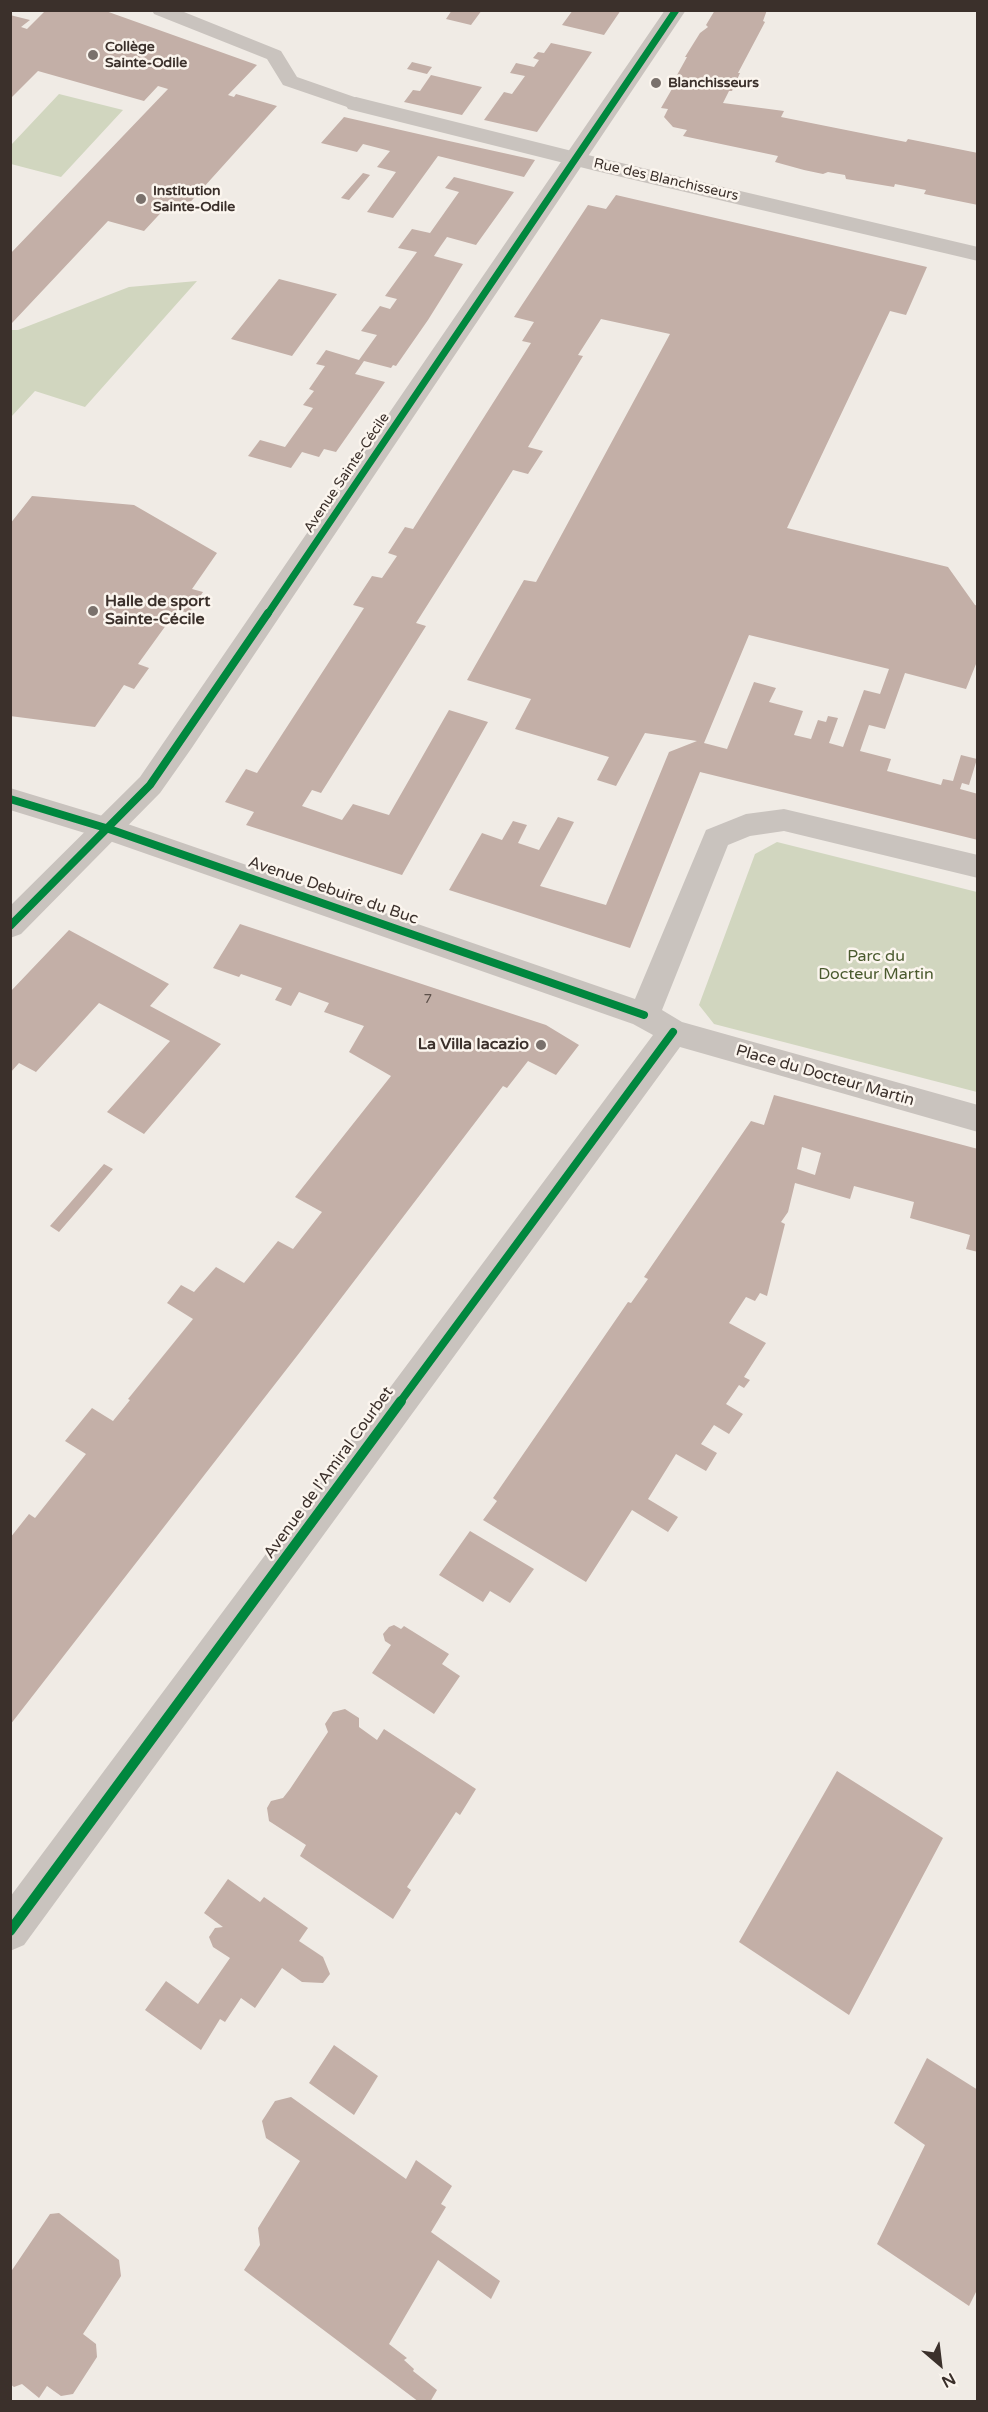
<!DOCTYPE html>
<meta charset="utf-8">
<style>
body{margin:0}
#map{position:relative;width:988px;height:2412px;overflow:hidden;background:#f0ebe5;font-family:"Varela Round",sans-serif}
canvas{display:block}
.frame{position:absolute;inset:0;border:12px solid #3b302b;pointer-events:none}
.north{position:absolute;left:910px;top:2334px;width:60px;height:60px;-webkit-text-stroke:4px #fbf5ee;paint-order:stroke;rotate:152deg;font-size:16px;font-weight:700;line-height:24px;text-align:center;color:#3b302b}
.north::after{content:'';display:block;margin:auto;width:21px;height:27px;background:#3b302b;clip-path:polygon(50% 0,100% 100%,50% 72%,0 100%)}
</style>
<div id="map">
<canvas width="988" height="2412"></canvas>
<div class="frame"></div>
<div class="north">N</div>
</div>
<script>
const ctx = document.querySelector('canvas').getContext('2d');
ctx.lineJoin = 'round';
function fillPath(path, color) {
  ctx.fillStyle = color;
  ctx.fill(path, 'evenodd');
}
function trace(path, color, width, dash) {
  ctx.strokeStyle = color;
  ctx.lineWidth = width;
  ctx.lineCap = dash ? 'butt' : 'round';
  ctx.setLineDash(dash || []);
  ctx.stroke(path);
}
function drawText(font, color, halo, rows, align = 'center') {
  ctx.font = font + ' "Varela Round",sans-serif';
  ctx.lineWidth = 5;
  ctx.setLineDash([]);
  ctx.textBaseline = 'middle';
  ctx.strokeStyle = halo;
  ctx.fillStyle = color;
  for (const [text, x, y, turn = 0] of rows) {
    ctx.save();
    ctx.translate(x, y);
    ctx.rotate((+turn || 0) * Math.PI / 180);
    ctx.textAlign = isNaN(turn) ? turn : align;
    if (halo) ctx.strokeText(text, 0, 0);
    ctx.fillText(text, 0, 0);
    ctx.restore();
  }
}
const green = new Path2D(`
 M 59,94 L 123,110 L 61,177 L 11,164 L 11,145 Z
 M 197,281 L 85,407 L 35,391 L 11,417 L 11,330 L 18,330 L 129,287 Z
 M 777,842 L 977,892 L 977,1092 L 714,1024 L 699,1005 L 755,854 Z`);
const building = new Path2D(`
 M 46,10 L 103,10 L 257,65 L 228,95 L 234,97 L 236,94 L 277,106 L 184,209 L 168,205 L 144,231 L 108,221 L 12,323 L 10,254 L 168,89 L 158,86 L 144,101 L 38,71 L 10,99 L 10,15 L 30,20 L 21,27 L 27,29 Z
 M 452,10 L 482,10 L 471,25 L 446,19 Z
 M 573,10 L 621,10 L 604,35 L 562,25 Z
 M 715,10 L 767,10 L 763,21 L 765,22 L 738,73 L 740,73 L 732,91 L 729,91 L 723,103 L 784,111 L 781,117 L 906,142 L 908,139 L 978,153 L 978,205 L 924,194 L 926,190 L 895,184 L 894,187 L 846,179 L 845,175 L 828,172 L 823,174 L 804,170 L 775,162 L 778,156 L 683,136 L 687,130 L 673,127 L 664,117 L 668,109 L 661,108 L 680,75 L 677,75 L 687,57 L 685,57 L 700,33 L 708,27 L 706,25 Z
 M 551,43 L 592,52 L 537,132 L 484,120 L 504,92 L 512,94 L 525,76 L 510,73 L 516,63 L 534,67 L 539,60 L 533,58 L 538,52 L 544,53 Z
 M 412,62 L 432,67 L 427,74 L 407,69 Z
 M 431,75 L 469,84 L 482,87 L 462,115 L 404,102 L 413,90 L 420,91 Z
 M 344,117 L 449,141 L 535,160 L 524,177 L 438,156 L 393,218 L 367,212 L 396,172 L 377,167 L 390,151 L 363,144 L 357,152 L 321,143 Z
 M 363,173 L 370,175 L 349,200 L 341,198 Z
 M 454,177 L 514,192 L 476,245 L 447,237 L 440,247 L 434,256 L 463,264 L 428,320 L 396,366 L 393,365 L 391,368 L 364,361 L 355,374 L 385,382 L 336,452 L 324,449 L 319,457 L 302,452 L 291,468 L 248,456 L 260,440 L 285,447 L 313,408 L 303,405 L 314,391 L 309,389 L 325,366 L 316,364 L 326,350 L 359,360 L 377,335 L 361,331 L 380,306 L 390,309 L 397,299 L 385,296 L 417,252 L 398,248 L 412,229 L 430,233 L 459,192 L 445,188 Z
 M 616,195 L 927,267 L 906,315 L 890,311 L 787,528 L 948,567 L 975,605 L 978,606 L 978,659 L 966,689 L 905,673 L 885,729 L 869,725 L 860,751 L 891,759 L 887,771 L 941,785 L 943,779 L 953,781 L 961,755 L 977,759 L 969,785 L 962,783 L 960,789 L 978,794 L 978,840 L 700,772 L 630,948 L 449,890 L 482,833 L 502,840 L 513,821 L 527,825 L 518,843 L 539,850 L 558,817 L 574,822 L 540,886 L 606,905 L 669,752 L 697,741 L 645,733 L 616,786 L 597,780 L 609,757 L 515,729 L 531,699 L 467,680 L 524,580 L 536,582 L 670,334 L 601,319 L 578,355 L 583,356 L 528,447 L 543,451 L 528,474 L 513,470 L 416,623 L 426,626 L 321,793 L 312,790 L 302,806 L 342,820 L 353,804 L 389,815 L 449,710 L 488,722 L 402,875 L 246,825 L 254,812 L 225,802 L 246,769 L 257,773 L 364,608 L 353,605 L 372,576 L 382,578 L 397,556 L 388,553 L 405,527 L 413,529 L 531,343 L 522,341 L 534,322 L 514,317 L 588,205 L 606,209 ZM 749,635 L 889,669 L 880,694 L 864,690 L 843,747 L 829,743 L 838,718 L 828,716 L 826,722 L 818,720 L 811,739 L 794,735 L 803,711 L 769,702 L 776,688 L 754,682 L 727,749 L 704,743 Z
 M 279,279 L 337,294 L 292,356 L 231,339 Z
 M 32,496 L 134,505 L 217,553 L 192,589 L 203,592 L 189,613 L 177,610 L 138,664 L 149,668 L 134,689 L 124,685 L 95,727 L 10,716 L 10,524 Z
 M 240,924 L 546,1025 L 579,1045 L 556,1075 L 528,1061 L 507,1088 L 503,1086 L 300,1352 L 10,1725 L 10,1538 L 29,1514 L 35,1518 L 86,1454 L 65,1441 L 92,1408 L 113,1421 L 130,1400 L 128,1399 L 193,1319 L 167,1303 L 181,1285 L 194,1292 L 216,1267 L 244,1283 L 278,1241 L 293,1249 L 322,1212 L 295,1197 L 391,1076 L 349,1052 L 364,1026 L 324,1012 L 329,1003 L 299,992 L 291,1006 L 275,1000 L 282,988 L 241,974 L 239,977 L 213,968 Z
 M 69,930 L 169,984 L 150,1006 L 221,1044 L 144,1134 L 107,1112 L 170,1041 L 99,1003 L 36,1072 L 19,1063 L 10,1073 L 10,992 Z
 M 774,1095 L 978,1149 L 978,1252 L 966,1249 L 970,1235 L 910,1218 L 914,1202 L 854,1186 L 850,1199 L 795,1183 L 788,1212 L 781,1222 L 785,1224 L 767,1296 L 760,1293 L 755,1301 L 746,1297 L 729,1323 L 766,1343 L 744,1377 L 750,1380 L 744,1388 L 739,1385 L 726,1404 L 743,1414 L 729,1434 L 714,1425 L 701,1444 L 717,1453 L 706,1471 L 676,1454 L 648,1499 L 678,1517 L 668,1532 L 632,1510 L 586,1582 L 483,1520 L 497,1501 L 493,1498 L 628,1302 L 631,1303 L 648,1279 L 644,1277 L 751,1121 L 764,1125 ZM 802,1147 L 821,1153 L 815,1175 L 797,1169 Z
 M 104,1164 L 113,1169 L 85,1202 L 59,1232 L 50,1226 Z
 M 470,1531 L 534,1569 L 510,1603 L 490,1591 L 483,1602 L 439,1575 Z
 M 394,1625 L 401,1629 L 404,1626 L 449,1654 L 442,1664 L 460,1676 L 434,1714 L 372,1673 L 391,1645 L 385,1641 L 383,1634 L 389,1627 Z
 M 345,1709 L 359,1718 L 359,1727 L 377,1740 L 384,1729 L 476,1789 L 460,1815 L 456,1812 L 407,1887 L 411,1890 L 393,1919 L 300,1856 L 306,1845 L 269,1821 L 267,1808 L 271,1801 L 283,1798 L 290,1789 L 328,1732 L 325,1724 L 333,1712 Z
 M 837,1771 L 943,1838 L 849,2015 L 739,1942 Z
 M 228,1879 L 260,1902 L 264,1897 L 308,1928 L 299,1941 L 323,1957 L 330,1974 L 323,1983 L 302,1982 L 282,1968 L 255,2008 L 241,1998 L 225,2022 L 220,2019 L 201,2050 L 145,2010 L 166,1981 L 198,2004 L 230,1958 L 213,1947 L 209,1937 L 215,1928 L 223,1927 L 204,1913 Z
 M 334,2045 L 378,2076 L 354,2115 L 309,2083 Z
 M 927,2058 L 978,2090 L 978,2288 L 969,2306 L 877,2244 L 925,2145 L 894,2123 Z
 M 291,2097 L 406,2179 L 416,2160 L 452,2186 L 441,2204 L 446,2207 L 431,2232 L 500,2281 L 491,2299 L 438,2260 L 389,2344 L 407,2358 L 404,2360 L 414,2369 L 413,2371 L 437,2390 L 430,2402 L 419,2402 L 244,2270 L 260,2245 L 258,2228 L 300,2161 L 266,2138 L 262,2121 L 275,2101 Z
 M 59,2213 L 119,2260 L 121,2276 L 83,2334 L 96,2344 L 97,2357 L 73,2394 L 61,2396 L 47,2386 L 39,2398 L 22,2384 L 14,2387 L 10,2384 L 10,2273 L 50,2214 Z`);
const service = new Path2D(`
 M 152,10 L 179,10 L 281,51 L 297,77 L 363,100 L 366,104 L 363,108 L 356,110 L 283,85 L 267,59 L 154,14 Z`);
const minor = new Path2D(`
 M 356,97 L 596,157 L 978,247 L 978,261 L 596,171 L 348,109 L 345,104 L 348,99 Z
 M 10,788 L 119,821 L 635,999 L 706,830 L 746,814 L 784,809 L 978,855 L 978,878 L 784,831 L 750,836 L 728,845 L 662,1010 L 682,1022 L 978,1105 L 978,1132 L 680,1047 L 24,1945 L 10,1951 L 10,1897 L 653,1035 L 633,1024 L 101,838 L 10,810 Z`);
const tertiary = new Path2D(`
 M 665,10 L 686,10 L 191,749 L 160,793 L 21,934 L 10,938 L 10,906 L 140,777 Z`);
const cyclewayFar2 = new Path2D(`
 M 267,615 L 676,10`);
const cyclewayFar1 = new Path2D(`
 M 10,799 L 109,829 L 644,1015
 M 10,926 L 150,785 L 268,613
 M 400,1402 L 673,1032`);
const cycleway = new Path2D(`
 M 10,1931 L 401,1401`);
const markers = [
 [93,55,6,"#7a716c"],
 [656,83,6,"#7a716c"],
 [141,199,6,"#7a716c"],
 [93,611,6,"#7a716c"],
 [541,1045,6,"#7a716c"]
];
const farPoinames = [
 ["Collège",105,47],
 ["Sainte-Odile",105,63],
 ["Blanchisseurs",668,83],
 ["Institution",153,191],
 ["Sainte-Odile",153,207]
];
const farStreetnames = [
 ["Rue des Blanchisseurs",666,180,13],
 ["Avenue Sainte-Cécile",347,473,-56]
];
const numberNames = [
 ["7",428,999]
];
const poiNames = [
 ["Halle de sport",105,602],
 ["Sainte-Cécile",105,620],
 ["La Villa Iacazio",529,1045,"right"]
];
const streetNames = [
 ["Avenue Debuire du Buc",333,891,19],
 ["Place du Docteur Martin",825,1076,16],
 ["Avenue de l'Amiral Courbet",329,1473,-54]
];
const parkNames = [
 ["Parc du",876,957],
 ["Docteur Martin",876,975]
];
fillPath(green, '#d1d6bf');
fillPath(building, '#c3afa7');
fillPath(service, '#c9c3be');
fillPath(minor, '#c9c3be');
fillPath(tertiary, '#c9c3be');
trace(cyclewayFar2, '#00873e', 7);
trace(cyclewayFar1, '#00873e', 8);
trace(cycleway, '#00873e', 10);
for (const [x, y, r, color] of markers) {
  const dot = new Path2D();
  dot.arc(x, y, r, 0, 2 * Math.PI);
  ctx.fillStyle = color;
  ctx.fill(dot);
  trace(dot, '#fbf5ee', 2);
}
drawText('bold 14px', '#3b302b', '#fbf5ee', farPoinames, 'left');
drawText('14px', '#3b302b', '#fbf5ee', farStreetnames);
drawText('14px', '#5d504a', null, numberNames);
drawText('bold 16px', '#3b302b', '#fbf5ee', poiNames, 'left');
drawText('16px', '#3b302b', '#fbf5ee', streetNames);
drawText('16px', '#4a5a2e', '#fbf5ee', parkNames);
</script>
